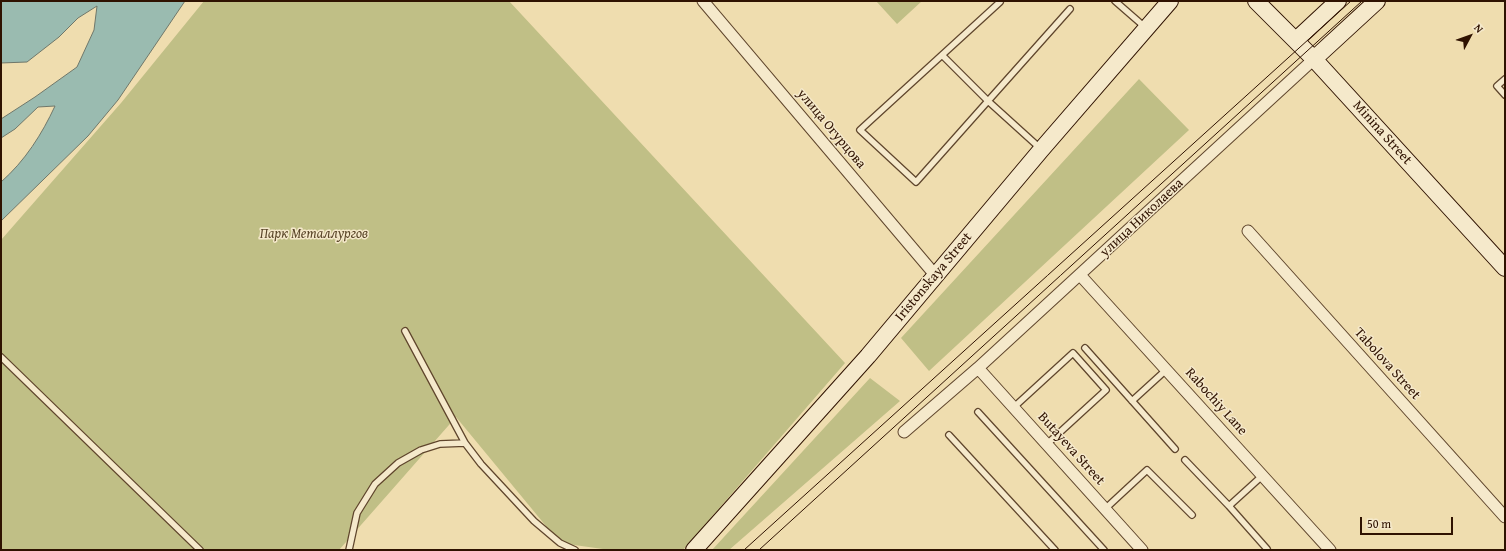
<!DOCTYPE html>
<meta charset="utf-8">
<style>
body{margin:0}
#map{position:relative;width:1506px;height:551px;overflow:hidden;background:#efddaf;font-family:"Gentium Book Plus",serif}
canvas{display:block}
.frame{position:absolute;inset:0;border:2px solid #2f1201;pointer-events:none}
.north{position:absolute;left:1450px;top:16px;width:40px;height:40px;-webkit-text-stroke:3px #f5e9cb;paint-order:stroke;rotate:49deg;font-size:11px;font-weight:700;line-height:16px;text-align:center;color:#2f1201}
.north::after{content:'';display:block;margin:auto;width:14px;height:18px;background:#2f1201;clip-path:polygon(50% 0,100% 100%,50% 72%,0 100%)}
.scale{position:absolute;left:1360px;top:517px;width:93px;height:18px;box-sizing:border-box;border:2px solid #2f1201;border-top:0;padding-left:5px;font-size:12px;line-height:14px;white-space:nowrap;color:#2f1201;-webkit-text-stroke:3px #f5e9cb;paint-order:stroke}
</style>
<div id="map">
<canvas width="1506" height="551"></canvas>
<div class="frame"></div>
<div class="north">N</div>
<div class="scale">50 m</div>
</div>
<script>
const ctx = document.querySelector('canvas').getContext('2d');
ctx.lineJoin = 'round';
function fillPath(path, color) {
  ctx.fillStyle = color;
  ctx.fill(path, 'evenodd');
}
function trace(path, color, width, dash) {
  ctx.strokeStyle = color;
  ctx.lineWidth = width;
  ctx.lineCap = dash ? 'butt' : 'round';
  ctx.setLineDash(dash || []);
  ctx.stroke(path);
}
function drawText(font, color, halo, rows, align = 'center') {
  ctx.font = font + ' "Gentium Book Plus",serif';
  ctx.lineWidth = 3;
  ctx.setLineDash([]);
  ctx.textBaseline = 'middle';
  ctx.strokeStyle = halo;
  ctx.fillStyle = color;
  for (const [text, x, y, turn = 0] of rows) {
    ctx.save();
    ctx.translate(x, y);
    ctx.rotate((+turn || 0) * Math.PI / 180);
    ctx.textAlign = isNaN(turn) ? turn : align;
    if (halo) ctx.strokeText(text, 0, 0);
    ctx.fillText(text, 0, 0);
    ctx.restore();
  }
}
const green = new Path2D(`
 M 204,1 L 509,1 L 845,363 L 683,550 L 610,550 L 560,543 L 456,417 L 339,550 L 1,550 L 1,240 L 121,103 Z
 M 876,1 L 922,1 L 897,24 Z
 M 1139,79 L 1189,130 L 929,371 L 901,338 Z
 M 870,378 L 900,401 L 729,550 L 712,550 Z`);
const water = new Path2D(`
 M 1,1 L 185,1 L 118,100 L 88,136 L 1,221 L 1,182 C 25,161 42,134 55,106 L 38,107 L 15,129 L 1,138 L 1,119 L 35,97 L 77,67 L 94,30 L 97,6 L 78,18 L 59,37 L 27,62 L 1,63 Z`);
const lane = new Path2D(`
 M 1115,1 L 1146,28
 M 1000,2 L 860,130 L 916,182 L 988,101 L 1041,149
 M 942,55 L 988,101 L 1070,9
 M 1505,79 L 1497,86 L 1505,95
 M 405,331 L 465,443 L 481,464 L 534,521 L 560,543 L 575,550
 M 1085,348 L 1175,449
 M 1,357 L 200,550
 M 1132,401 L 1166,370
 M 1013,408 L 1073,353 L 1106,390 L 1046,445
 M 978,412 L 1104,550
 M 949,435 L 1055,550
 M 1185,460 L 1229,506 L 1262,476
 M 1229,506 L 1267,549
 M 1105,509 L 1147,470 L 1192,515
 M 349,550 L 357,513 L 375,484 L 398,463 L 421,450 L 440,444 L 465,443`);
const street = new Path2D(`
 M 703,1 L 936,276
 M 1248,231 L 1505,517
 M 1080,275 L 1330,550
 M 978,368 L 1142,550
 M 904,432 L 978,368 L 1314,59`);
const secondary = new Path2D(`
 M 1256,1 L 1314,59 L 1505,268
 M 1296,40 L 1338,1
 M 1314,59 L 1377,1
 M 694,550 L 868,356 L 1041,150 L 1170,1`);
const tram = new Path2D(`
 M 744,550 L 1351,1
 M 759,550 L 1362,1`);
const streetNames = [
 ["улица Огурцова",831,129,50],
 ["Minina Street",1382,133,48],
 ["улица Николаева",1142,218,-43],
 ["Iristonskaya Street",934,277,-50],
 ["Tabolova Street",1387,364,48],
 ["Rabochiy Lane",1216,402,48],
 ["Butayeva Street",1071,449,48]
];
const parkNames = [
 ["Парк Металлургов",314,234]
];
fillPath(green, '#c0bf86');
fillPath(water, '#9abbb0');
trace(water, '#6f776a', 1);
trace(lane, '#5f452c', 8);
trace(street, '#5f452c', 13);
trace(secondary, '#2f1201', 18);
trace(lane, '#f5e9cb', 5.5);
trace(street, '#f5e9cb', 11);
trace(secondary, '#f5e9cb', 16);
trace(tram, '#2f1201', 1);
drawText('14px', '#2f1201', '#f5e9cb', streetNames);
drawText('italic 14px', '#5a4629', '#f5e9cb', parkNames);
</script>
